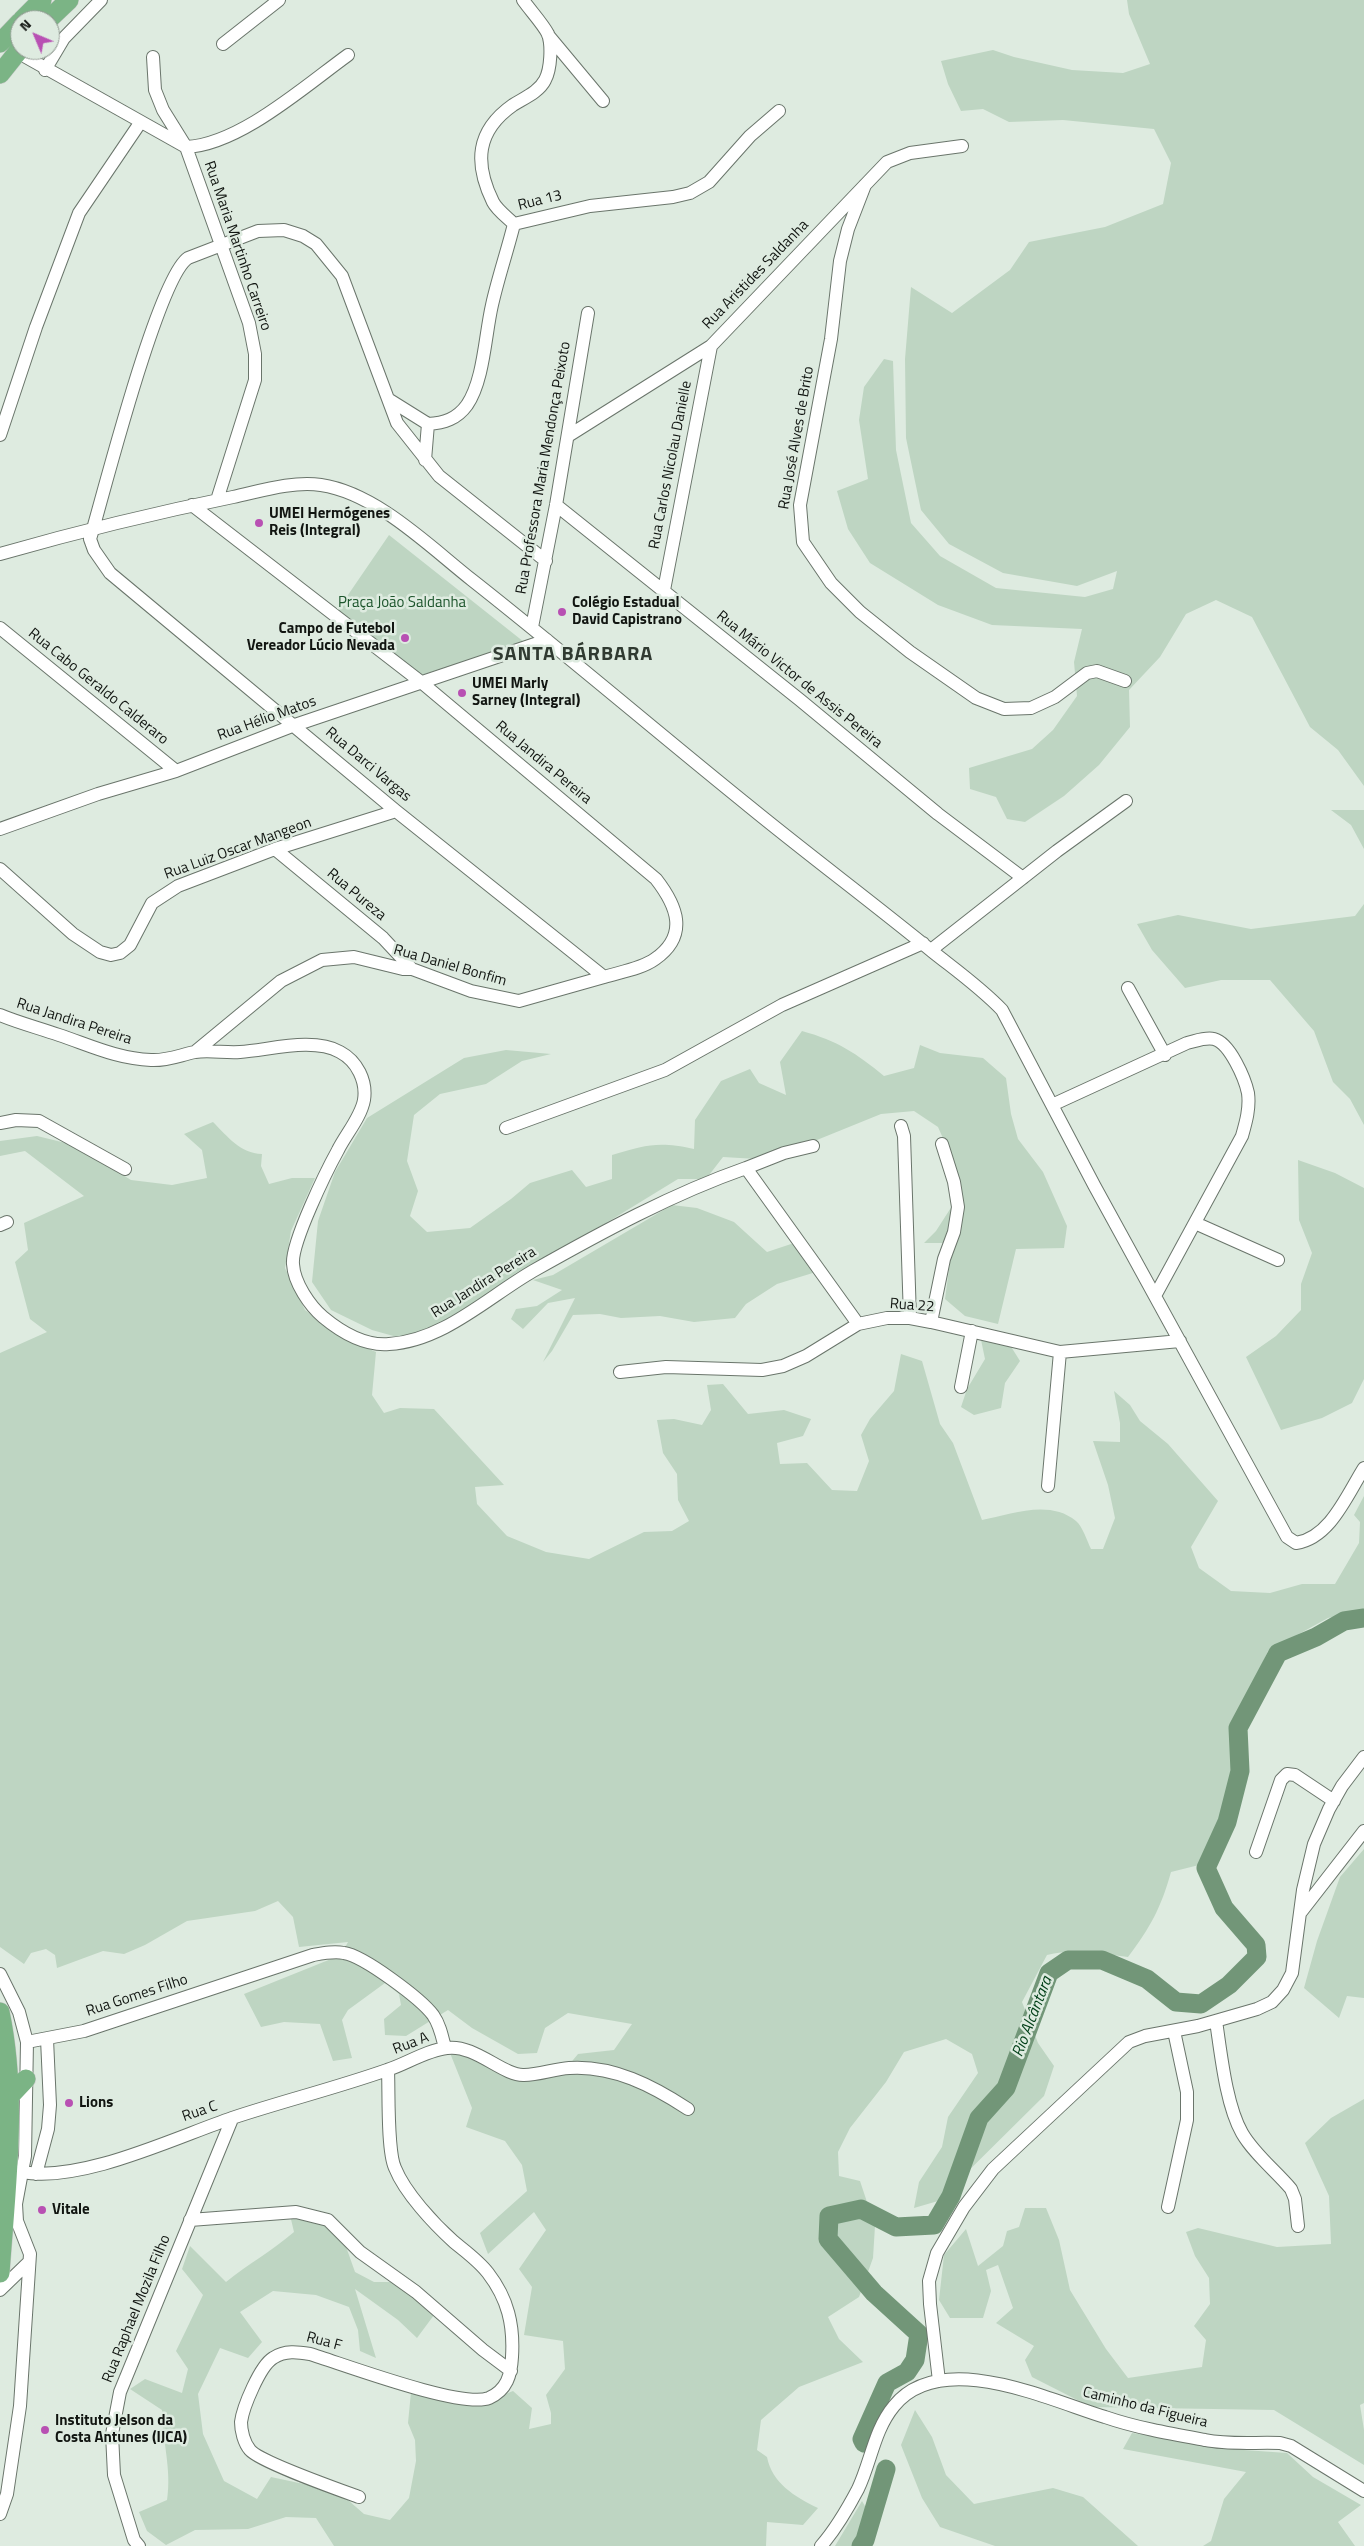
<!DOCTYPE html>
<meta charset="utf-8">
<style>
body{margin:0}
#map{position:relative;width:1364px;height:2546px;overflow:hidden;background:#deebe0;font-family:"Titillium Web",sans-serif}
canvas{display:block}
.north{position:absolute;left:10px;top:10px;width:50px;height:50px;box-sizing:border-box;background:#deebe0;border:1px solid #8c958d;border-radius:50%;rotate:315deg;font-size:14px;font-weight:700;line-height:20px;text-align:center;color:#111511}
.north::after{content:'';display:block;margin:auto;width:18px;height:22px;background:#b850b3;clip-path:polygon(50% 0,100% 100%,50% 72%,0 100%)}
</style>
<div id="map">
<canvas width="1364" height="2546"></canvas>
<div class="north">N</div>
</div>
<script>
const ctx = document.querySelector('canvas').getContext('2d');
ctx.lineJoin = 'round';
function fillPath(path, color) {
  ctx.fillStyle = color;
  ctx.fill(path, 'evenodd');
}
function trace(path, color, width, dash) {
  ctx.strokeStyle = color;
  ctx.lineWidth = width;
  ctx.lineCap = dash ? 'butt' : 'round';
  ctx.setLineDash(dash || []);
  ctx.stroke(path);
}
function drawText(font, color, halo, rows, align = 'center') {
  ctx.font = font + ' "Titillium Web",sans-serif';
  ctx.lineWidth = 5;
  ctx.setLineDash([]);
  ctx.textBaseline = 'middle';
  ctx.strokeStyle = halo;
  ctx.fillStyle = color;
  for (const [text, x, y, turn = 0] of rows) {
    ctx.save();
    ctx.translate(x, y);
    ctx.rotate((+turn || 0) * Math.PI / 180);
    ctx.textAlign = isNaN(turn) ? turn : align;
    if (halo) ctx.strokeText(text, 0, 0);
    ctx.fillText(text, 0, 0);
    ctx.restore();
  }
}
const green = new Path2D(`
 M 1127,0 L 1364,0 L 1364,786 L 1338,750 L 1310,727 L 1252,617 L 1216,600 L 1186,614 L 1160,657 L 1129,690 L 1130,727 L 1099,765 L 1064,796 L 1025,822 L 1007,819 L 996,797 L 970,789 L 969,768 L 1032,749 L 1053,730 L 1077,696 L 1074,662 L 1082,629 L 992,625 L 938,605 L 870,563 L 848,529 L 837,491 L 868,479 L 859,420 L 864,387 L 884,359 L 893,361 L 896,450 L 911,523 L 940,556 L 996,588 L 1085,597 L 1113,589 L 1117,571 L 1077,586 L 1003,573 L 949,544 L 921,510 L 906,438 L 905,359 L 911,287 L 952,313 L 1010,270 L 1029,242 L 1105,227 L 1163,204 L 1171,163 L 1154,129 L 1063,120 L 1009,122 L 983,109 L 961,111 L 948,84 L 941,61 L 993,50 L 1014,57 L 1072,70 L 1123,73 L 1150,64 L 1129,14 Z
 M 389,535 L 524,642 L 422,675 L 337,611 Z
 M 1331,810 L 1364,810 L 1364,849 L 1351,825 Z
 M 1364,904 L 1364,1125 L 1350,1099 L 1333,1082 L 1314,1031 L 1270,980 L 1221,980 L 1185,988 L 1152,950 L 1137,924 L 1178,915 L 1251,929 L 1355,916 Z
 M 802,1031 C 838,1041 856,1053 884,1076 L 914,1068 L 920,1045 L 940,1053 L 983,1058 L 1006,1078 L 1011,1114 L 1018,1139 L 1043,1172 L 1067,1226 L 1064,1248 L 1016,1249 L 998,1324 L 965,1316 L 945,1299 L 951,1254 L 947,1243 L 924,1243 L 936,1231 L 961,1192 L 950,1154 L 938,1127 L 914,1111 L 881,1114 L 807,1144 L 757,1159 L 723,1157 L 706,1179 L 678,1179 L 593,1231 L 516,1273 L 465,1312 L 404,1339 L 372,1330 L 331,1310 L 312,1282 L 318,1221 L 335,1172 L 367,1118 L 464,1058 L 506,1050 L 551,1054 L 522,1061 L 486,1084 L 440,1094 L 414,1115 L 407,1161 L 418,1191 L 410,1216 L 427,1232 L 470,1228 L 511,1199 L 530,1183 L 572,1170 L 586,1187 L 612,1179 L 612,1155 C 646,1145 658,1141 694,1149 L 695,1120 L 721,1081 L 750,1069 L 759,1083 L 786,1095 L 780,1062 Z
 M 213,1122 C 228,1137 240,1153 262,1154 L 261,1166 L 269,1184 L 292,1178 L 315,1178 L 291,1231 L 285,1268 L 305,1310 L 342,1337 L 376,1352 L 372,1395 L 384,1413 L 400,1408 L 434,1409 L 504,1485 L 475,1487 L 477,1504 L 507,1536 L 546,1552 L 589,1559 L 644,1532 L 672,1531 L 689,1521 L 678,1500 L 677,1474 L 663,1453 L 657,1420 L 674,1419 L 702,1425 L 711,1410 L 707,1385 L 723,1384 L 748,1414 L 784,1410 L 811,1419 L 803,1436 L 777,1443 L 780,1464 L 807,1463 L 832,1490 L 857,1491 L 869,1461 L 861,1435 L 870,1419 L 894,1391 L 901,1354 L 922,1361 L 940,1424 L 953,1443 L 982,1520 C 1011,1514 1050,1499 1076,1521 C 1083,1527 1087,1541 1091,1549 L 1103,1549 L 1115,1518 L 1108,1485 L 1093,1441 L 1120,1442 L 1120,1423 L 1114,1391 L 1130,1405 L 1140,1421 L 1168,1444 L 1218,1501 L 1191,1547 L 1199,1568 L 1231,1591 L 1270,1593 L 1302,1584 L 1335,1584 L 1359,1543 L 1360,1522 L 1354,1515 L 1364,1496 L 1364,1610 L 1328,1618 L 1268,1651 L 1231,1732 L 1232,1780 L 1222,1818 L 1199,1865 L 1171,1872 C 1161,1908 1150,1928 1128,1957 C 1101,1954 1074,1948 1047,1955 L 1022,2002 L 1038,2043 L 1054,2066 L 1044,2096 L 938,2201 L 914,2208 L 919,2182 L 942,2147 L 948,2117 L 978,2073 L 972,2054 L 946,2039 L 904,2052 L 886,2082 L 850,2128 L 838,2152 L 839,2176 L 860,2181 L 875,2226 L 873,2258 L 859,2297 L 828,2317 L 839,2339 L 863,2362 L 799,2387 L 761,2420 L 757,2450 L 767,2457 C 772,2483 795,2497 818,2508 L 803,2525 L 767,2522 L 766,2546 L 334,2546 L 316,2518 L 286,2517 L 248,2529 L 195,2530 L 166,2545 L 147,2531 L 139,2512 L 167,2500 C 172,2469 162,2440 162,2410 L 130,2389 L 145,2379 L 182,2393 L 188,2369 L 176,2351 L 203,2295 L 182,2269 L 190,2246 L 226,2282 C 248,2264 272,2251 294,2232 L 290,2215 L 332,2225 L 344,2241 L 355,2272 L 374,2282 L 396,2282 L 434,2315 L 417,2338 L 398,2320 L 355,2289 L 376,2358 L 360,2351 L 358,2330 L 349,2307 L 316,2295 L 273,2291 L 240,2312 L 262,2342 L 248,2358 L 220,2348 L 198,2394 L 203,2434 L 224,2481 L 257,2499 L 271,2477 L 313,2486 L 348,2500 L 364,2514 L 390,2520 L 409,2498 L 416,2461 L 415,2440 L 408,2423 L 411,2392 L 480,2404 L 513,2391 L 532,2408 L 529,2429 L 551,2424 L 551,2413 L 546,2395 L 565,2369 L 563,2341 L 524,2335 L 532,2287 L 519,2269 L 546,2230 L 534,2212 L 488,2254 L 480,2233 L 527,2191 L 522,2165 L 505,2141 L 466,2127 L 472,2108 L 450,2053 L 490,2057 L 524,2070 L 568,2066 L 578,2054 L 614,2050 L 632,2024 L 568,2013 L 545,2028 L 537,2053 L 518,2054 L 472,2028 L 448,2010 L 406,2036 L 385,2035 L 384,2019 L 401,2005 L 399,1994 L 385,1983 L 348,2010 L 342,2020 L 352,2058 L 333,2061 L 320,2024 L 284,2022 L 261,2027 L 244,1994 L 341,1955 L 348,1942 L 299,1947 L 293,1917 L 278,1901 L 255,1911 L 187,1921 L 145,1945 L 124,1954 L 103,1951 L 57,1968 L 55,1955 L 46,1949 L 31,1953 L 24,1964 L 0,1947 L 0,1353 L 47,1332 L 30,1319 L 15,1262 L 28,1250 L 24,1223 L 84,1196 L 25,1151 L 0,1156 L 0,1141 L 37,1136 L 74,1145 L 131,1180 L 172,1185 L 207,1178 L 202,1150 L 184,1134 Z
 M 1298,1160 L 1335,1173 L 1364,1188 L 1364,1379 L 1352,1403 L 1322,1418 L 1281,1430 L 1246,1357 L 1276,1336 L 1301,1310 L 1301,1284 L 1312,1253 L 1299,1220 Z
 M 672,1205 L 697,1208 L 734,1222 L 767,1252 L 797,1242 L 816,1272 L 777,1284 L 746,1304 L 735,1318 L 694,1322 L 660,1316 L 621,1318 L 600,1314 L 573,1315 L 552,1351 L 543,1362 L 575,1298 L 548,1303 L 523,1329 L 511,1319 L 516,1309 L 537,1306 L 562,1290 L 533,1280 L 553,1275 Z
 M 980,1335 L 1010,1345 L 1020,1361 L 1005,1383 L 1001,1408 L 974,1415 L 961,1407 L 967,1389 L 985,1359 Z
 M 1364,1849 L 1364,1998 L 1347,1996 L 1339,2018 L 1304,1988 L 1317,1941 L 1340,1877 Z
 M 1364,2099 L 1364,2403 L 1360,2405 L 1364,2430 L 1364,2465 L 1274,2410 L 1091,2407 L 1032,2377 L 1025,2360 L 1034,2346 L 996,2323 L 1013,2308 L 998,2265 L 986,2270 L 991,2291 L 983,2318 L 950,2318 L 939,2300 L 944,2255 L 966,2229 L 978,2266 L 1003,2246 L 1007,2231 L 1019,2227 L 1025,2208 L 1046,2208 L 1059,2240 L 1070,2290 L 1106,2349 L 1128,2378 L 1202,2367 L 1206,2340 L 1194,2326 L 1210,2304 L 1209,2278 L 1195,2256 L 1186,2232 L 1198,2228 L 1277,2247 L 1331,2244 L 1329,2196 L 1305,2143 L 1331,2118 Z
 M 915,2410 L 932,2437 L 946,2475 L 974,2504 L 1053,2488 L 1083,2497 L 1138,2546 L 995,2546 L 940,2527 L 922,2498 L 901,2445 Z
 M 1132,2433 L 1175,2438 L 1244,2450 L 1287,2453 L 1313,2477 L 1361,2505 L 1338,2522 L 1355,2546 L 1203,2546 L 1211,2541 L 1224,2499 L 1246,2472 L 1123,2449 Z
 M 862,2501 L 875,2523 L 864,2546 L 835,2546 Z`);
const river = new Path2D(`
 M 864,2443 L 862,2439 L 887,2383 L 907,2372 L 915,2360 L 919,2334 L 874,2293 L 828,2239 L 829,2216 L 861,2209 L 896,2227 L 934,2225 L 951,2196 L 979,2118 L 1006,2088 L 1049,1973 L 1068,1960 L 1102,1960 L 1147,1979 L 1176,2002 L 1201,2004 L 1229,1985 L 1257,1957 L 1256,1945 L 1224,1908 L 1206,1868 L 1227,1822 L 1240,1771 L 1238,1728 L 1278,1653 L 1316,1637 L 1344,1621 L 1364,1618
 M 861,2546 L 865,2540 L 886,2469`);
const minor = new Path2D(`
 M 548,35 L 603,101
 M 223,44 L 279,0
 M 17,52 L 186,147 C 239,145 305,86 348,55
 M 153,57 L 155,90 L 163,110 L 186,147 L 249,323 L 255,354 L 255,380 L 217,500
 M 45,70 L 64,38 L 101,0
 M 865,185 L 848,229 L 840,261 L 831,339 L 800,505 L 803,542 L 831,583 L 860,612 L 910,652 L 976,698 L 1004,709 L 1031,708 L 1055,697 L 1087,673 L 1097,671 L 1125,681
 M 514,224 L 590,206 L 673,197 L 690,193 L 709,182 L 750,136 L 779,111
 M 514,224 C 508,218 497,210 493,202 C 474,163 476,131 513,105 C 524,98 539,92 545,80 C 551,69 552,45 548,34 C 543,24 530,10 523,0
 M 388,399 L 428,424
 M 0,435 L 36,327 L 79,213 L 140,123
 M 568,436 L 711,346 L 887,162 L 910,153 L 962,146
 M 425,460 L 428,424 C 444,423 457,419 467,405 C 484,380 485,335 492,305 C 498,278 507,252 514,224
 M 192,505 L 421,682 L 656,879 C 677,906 689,935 655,959 C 641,969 620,972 604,977 L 396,811 L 110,573 L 94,550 L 90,539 L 93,529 C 106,484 159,277 188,258 L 258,231 L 284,230 L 303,236 L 316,244 L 342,276 L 397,423 L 439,476 L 546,561
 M 556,505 L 800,700 L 938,814 L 1023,878
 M 0,554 C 77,532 154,513 233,497 C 261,491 292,481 321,485 C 376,493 429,546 472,580 C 566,654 657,732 750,807 C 810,856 873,903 933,952 C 957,971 981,988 1002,1010 L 1094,1185 L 1287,1537 L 1296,1543 C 1330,1538 1347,1495 1364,1468
 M 664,590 L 711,346
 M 532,627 L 556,505 L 588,313
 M 0,628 L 176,771
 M 0,829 L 98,794 L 176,771 L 295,725 L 547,640
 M 275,849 L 383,938 L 412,969
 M 0,869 L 73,934 L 100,952 L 111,955 L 120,953 L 130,945 L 152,903 L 178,886 L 275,849 L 396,811
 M 931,950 L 1057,851 L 1126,801
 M 1128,988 L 1165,1055
 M 0,1015 C 19,1023 39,1028 59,1035 C 89,1045 118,1059 151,1060 C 167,1061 180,1055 195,1052 C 210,1050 225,1053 240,1052 C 270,1050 313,1037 340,1052 C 357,1061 367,1081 364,1100 C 361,1117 346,1134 338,1150 C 327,1170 291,1243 293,1264 C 294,1283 310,1306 323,1317 C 341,1332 365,1346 389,1344 C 443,1341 488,1297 533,1271 C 602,1232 672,1194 746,1168 L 858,1324
 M 195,1052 L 281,981 L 322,960 L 354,957 L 403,969 L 412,969 L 471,991 L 519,1001 L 604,977
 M 1052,1105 L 1187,1043 C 1196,1041 1205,1037 1214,1039 C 1230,1043 1245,1079 1248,1093 C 1250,1108 1246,1122 1242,1136 L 1155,1296
 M 0,1123 L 16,1120 L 39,1121 L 125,1169
 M 901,1126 L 904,1136 L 910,1318
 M 506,1128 L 665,1070 L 782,1005 L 923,943
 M 746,1168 L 784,1153 L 813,1146
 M 1195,1223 L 1278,1260
 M 0,1225 L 7,1222
 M 931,1322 L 944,1259 L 954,1232 L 958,1207 L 954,1182 L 942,1144
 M 620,1372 L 666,1367 L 762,1370 L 783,1366 L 806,1356 L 858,1324 L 887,1318 L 910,1318 L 931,1322 L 1060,1352 L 1180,1341
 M 961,1387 L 972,1331
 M 1048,1486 L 1060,1352
 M 1256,1852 L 1281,1780 L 1287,1774 L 1295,1775 L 1334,1801
 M 1301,1912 L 1364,1831
 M 0,1974 L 19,2012 L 27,2042 L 25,2156 L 16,2204 L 17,2221 L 30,2254 L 20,2406 L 7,2494 L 0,2514
 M 1216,2021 C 1221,2054 1226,2105 1242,2133 C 1254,2154 1276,2171 1291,2189 L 1295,2199 L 1298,2226
 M 27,2042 L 84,2031 L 313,1955 C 324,1953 334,1951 344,1953 C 364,1956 421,1999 433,2015 C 440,2025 442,2036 445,2048
 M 22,2172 C 81,2183 174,2138 232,2118 C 283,2101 336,2088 387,2070 C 406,2064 427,2050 447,2048 C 475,2044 503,2076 524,2075 C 539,2075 554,2069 569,2068 C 613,2065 653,2086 688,2109
 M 36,2174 L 48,2129 L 50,2105 L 47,2039
 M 1168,2207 L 1187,2120 L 1187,2092 L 1174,2031
 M 190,2220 L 296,2212 L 328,2220 L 360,2252 L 416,2292 L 483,2350 L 511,2371
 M 0,2290 L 29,2262
 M 939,2381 L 930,2304 L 929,2281 L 937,2253 L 964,2207 L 993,2169 L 1129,2042 L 1145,2036 L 1198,2026 L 1257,2009 L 1272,2002 L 1283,1990 L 1292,1973 L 1303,1890 L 1314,1844 L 1329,1809 L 1342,1786 L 1364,1757
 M 359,2497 C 340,2490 260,2462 250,2450 C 244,2443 241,2431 241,2422 C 243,2407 260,2366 273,2358 C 285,2350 298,2352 310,2354 C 343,2364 462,2409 489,2398 C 507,2390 511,2375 512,2357 C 514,2325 508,2299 488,2273 C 479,2261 465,2251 454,2242 C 434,2224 405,2193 395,2168 C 387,2151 389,2092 388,2070
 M 139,2546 L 134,2540 L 114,2475 L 112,2434 L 120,2392 L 232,2119
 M 821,2546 C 835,2530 848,2508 858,2489 C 871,2462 874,2430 894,2406 C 941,2348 1049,2400 1105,2417 C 1137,2428 1172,2434 1205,2440 C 1229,2445 1256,2442 1280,2443 L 1291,2446 L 1364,2491`);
const highway = new Path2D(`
 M 22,20 L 42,0
 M 48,20 L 69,0
 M 0,43 L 20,22
 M 0,74 L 20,49
 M 0,2012 C 18,2098 6,2187 0,2273
 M 10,2096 L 26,2079`);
const markers = [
 [259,523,5,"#b850b3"],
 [562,612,5,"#b850b3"],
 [405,638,5,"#b850b3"],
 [462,693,5,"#b850b3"],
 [69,2103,5,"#b850b3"],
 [42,2210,5,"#b850b3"],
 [45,2430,5,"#b850b3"]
];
const streetNames = [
 ["Rua 13",540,201,-14],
 ["Rua Maria Martinho Carreiro",237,246,71],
 ["Rua Aristides Saldanha",756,275,-46],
 ["Rua José Alves de Brito",797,438,-80],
 ["Rua Carlos Nicolau Danielle",671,465,-79],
 ["Rua Professora Maria Mendonça Peixoto",544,468,-80],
 ["Rua Mário Victor de Assis Pereira",799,680,39],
 ["Rua Cabo Geraldo Calderaro",98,687,39],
 ["Rua Hélio Matos",267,719,-20],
 ["Rua Jandira Pereira",543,763,40],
 ["Rua Darci Vargas",368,765,40],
 ["Rua Luiz Oscar Mangeon",238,849,-20],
 ["Rua Pureza",356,895,40],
 ["Rua Daniel Bonfim",450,966,16],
 ["Rua Jandira Pereira",74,1022,18],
 ["Rua Jandira Pereira",484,1283,-32],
 ["Rua 22",912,1306,4],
 ["Rua Gomes Filho",137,1996,-18],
 ["Rua A",411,2044,-21],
 ["Rua C",200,2112,-19],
 ["Rua Raphael Mozila Filho",137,2309,-68],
 ["Rua F",324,2342,15],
 ["Caminho da Figueira",1145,2408,14]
];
const poiNames = [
 ["UMEI Hermógenes",269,514],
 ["Reis (Integral)",269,531],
 ["Colégio Estadual",572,603],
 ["David Capistrano",572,620],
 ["Campo de Futebol",395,629,"right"],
 ["Vereador Lúcio Nevada",395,646,"right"],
 ["UMEI Marly",472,684],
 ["Sarney (Integral)",472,701],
 ["Lions",79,2103],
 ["Vitale",52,2210],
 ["Instituto Jelson da",55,2421],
 ["Costa Antunes (IJCA)",55,2438]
];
const parkNames = [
 ["Praça João Saldanha",402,603]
];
const waterNames = [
 ["Rio Alcântara",1033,2017,-69]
];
const districtNames = [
 ["SANTA BÁRBARA",573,655]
];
fillPath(green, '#bed5c2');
trace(river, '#729678', 19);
trace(minor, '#6a756b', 14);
trace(highway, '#c6c7c6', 20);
trace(minor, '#fff', 12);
trace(highway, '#7bb485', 19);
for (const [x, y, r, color] of markers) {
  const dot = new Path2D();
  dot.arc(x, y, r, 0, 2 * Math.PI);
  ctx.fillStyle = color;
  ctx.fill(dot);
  trace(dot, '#deebe0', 2);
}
drawText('15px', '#111511', '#deebe0', streetNames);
drawText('bold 15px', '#111511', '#deebe0', poiNames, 'left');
drawText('15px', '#1d552c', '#deebe0', parkNames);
drawText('italic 16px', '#013f17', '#deebe0', waterNames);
ctx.letterSpacing = '1px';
drawText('bold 20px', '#303a31', '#deebe0', districtNames);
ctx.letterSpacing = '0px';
</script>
